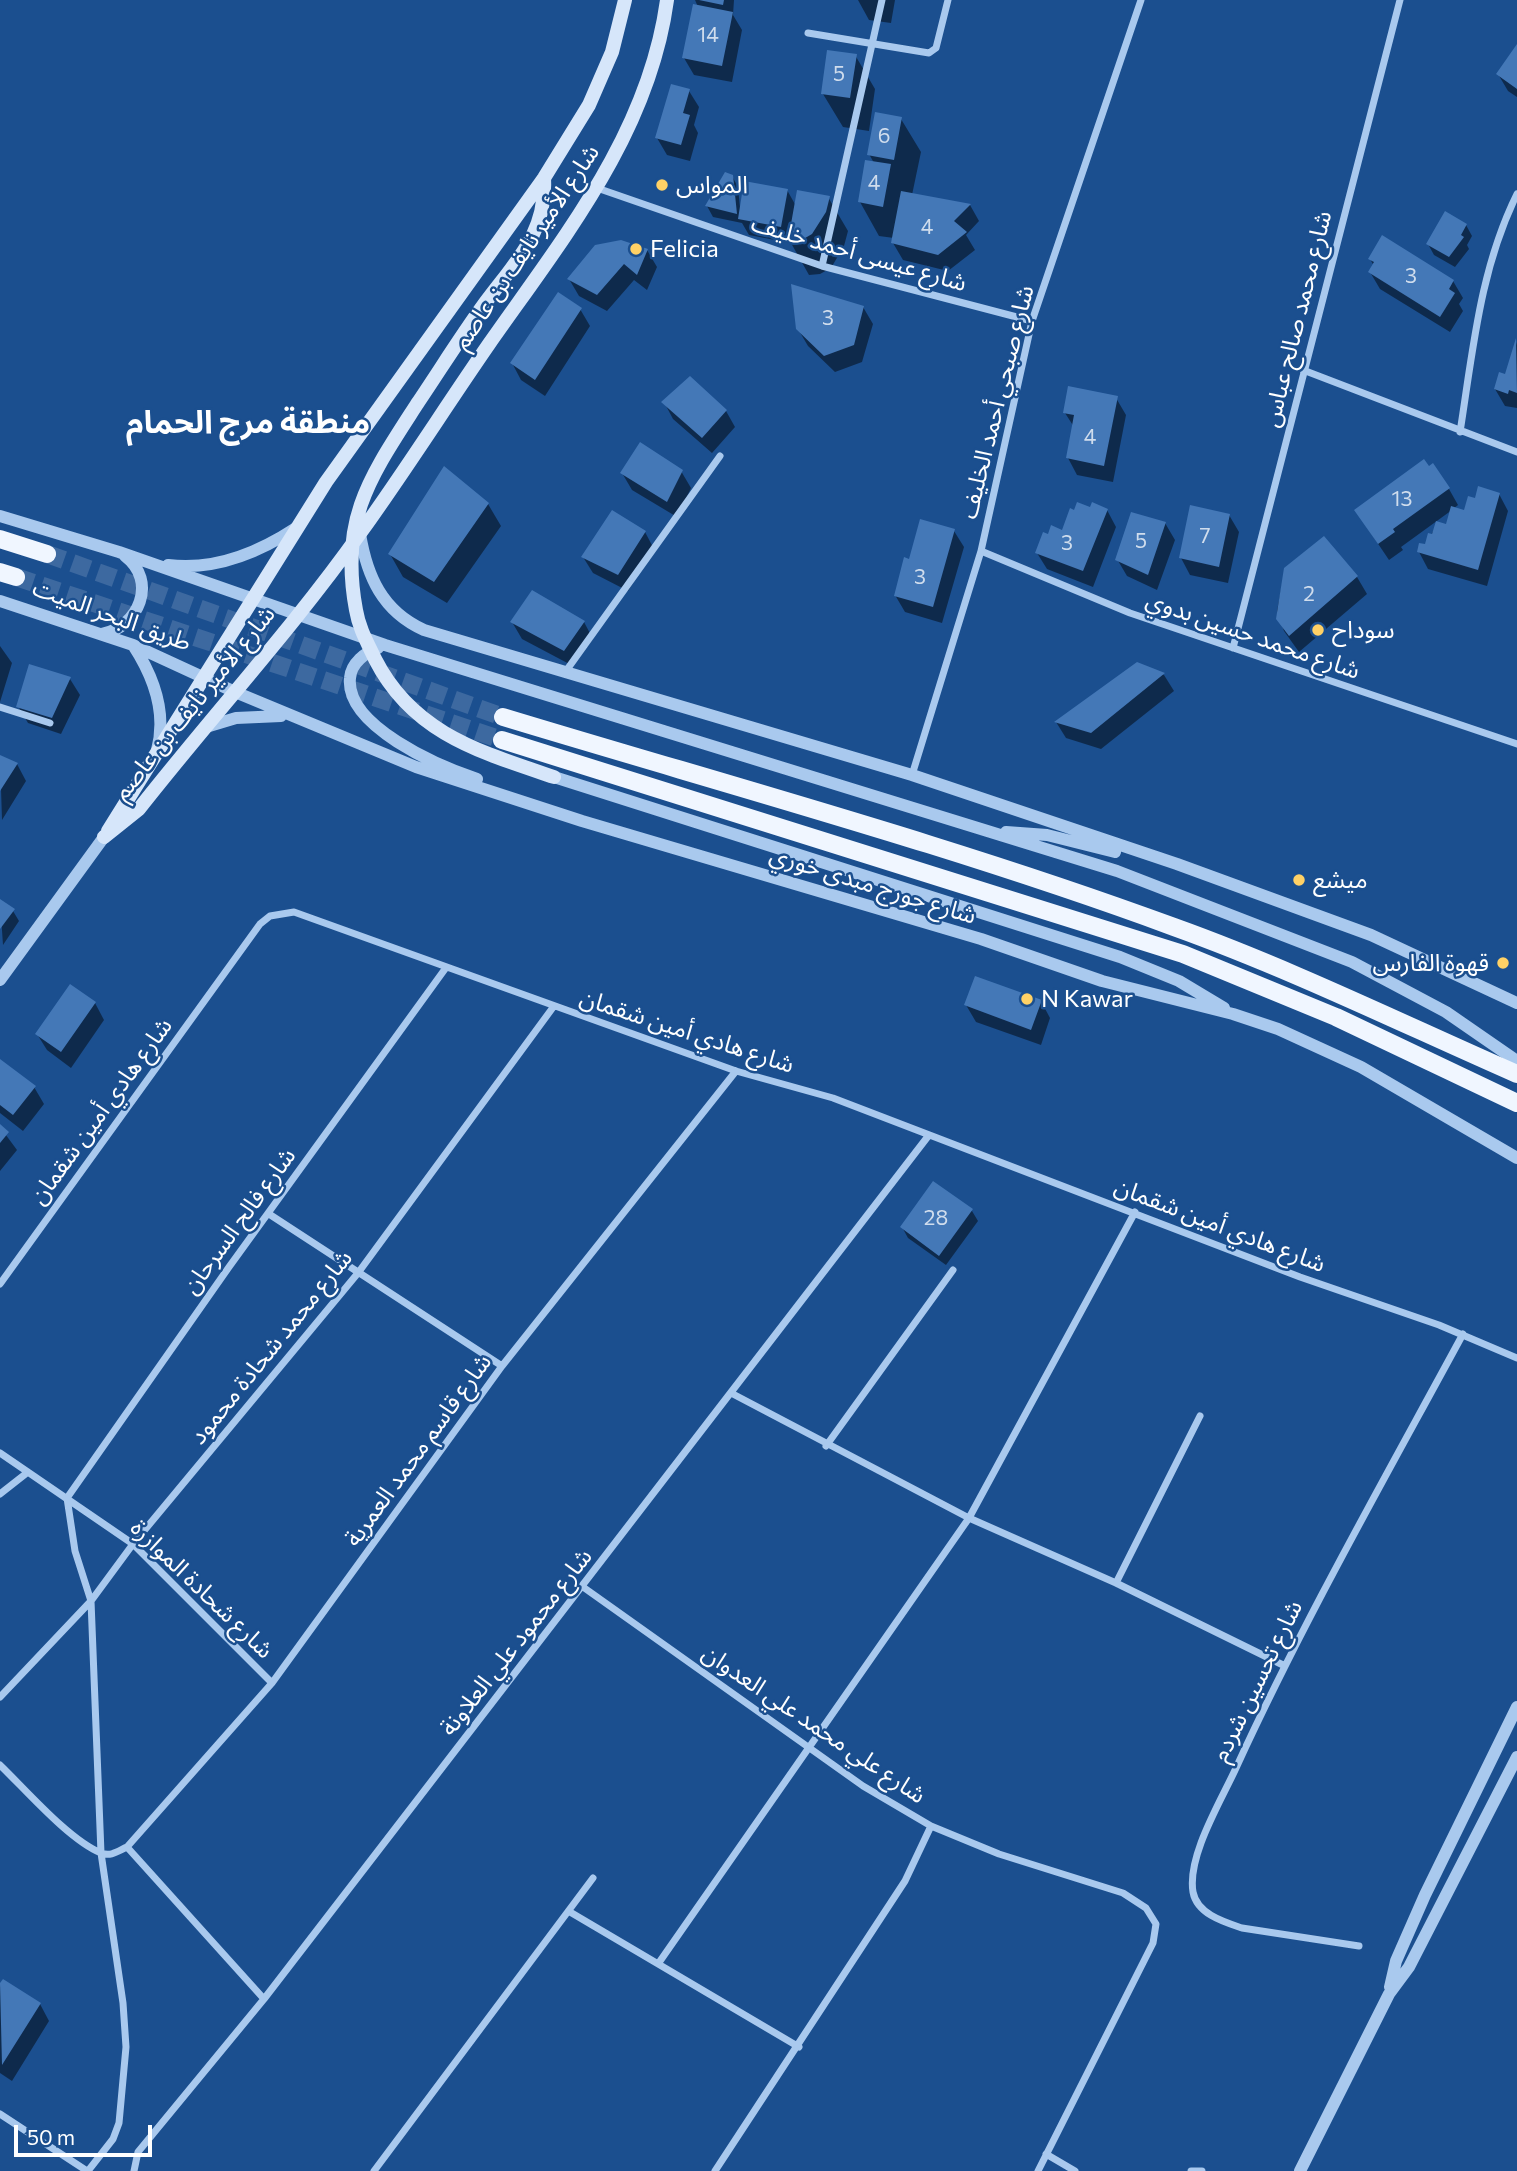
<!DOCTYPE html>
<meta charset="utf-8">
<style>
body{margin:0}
#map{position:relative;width:1517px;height:2171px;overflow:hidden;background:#1b4f8f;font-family:Commissioner,sans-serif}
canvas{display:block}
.scale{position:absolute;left:14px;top:2125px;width:138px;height:32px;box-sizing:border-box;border:4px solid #fff;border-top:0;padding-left:9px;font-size:21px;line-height:24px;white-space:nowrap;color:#fff;-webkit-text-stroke:5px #1b4f8f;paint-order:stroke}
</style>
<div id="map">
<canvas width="1517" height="2171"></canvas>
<div class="scale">50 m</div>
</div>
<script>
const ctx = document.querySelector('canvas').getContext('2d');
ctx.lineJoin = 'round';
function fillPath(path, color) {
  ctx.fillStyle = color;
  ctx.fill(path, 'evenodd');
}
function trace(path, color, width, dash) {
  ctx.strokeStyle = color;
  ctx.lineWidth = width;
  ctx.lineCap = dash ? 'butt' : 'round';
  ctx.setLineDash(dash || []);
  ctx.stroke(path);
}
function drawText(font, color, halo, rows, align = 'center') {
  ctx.font = font + ' Commissioner,"Noto Sans Arabic",sans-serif';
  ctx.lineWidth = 5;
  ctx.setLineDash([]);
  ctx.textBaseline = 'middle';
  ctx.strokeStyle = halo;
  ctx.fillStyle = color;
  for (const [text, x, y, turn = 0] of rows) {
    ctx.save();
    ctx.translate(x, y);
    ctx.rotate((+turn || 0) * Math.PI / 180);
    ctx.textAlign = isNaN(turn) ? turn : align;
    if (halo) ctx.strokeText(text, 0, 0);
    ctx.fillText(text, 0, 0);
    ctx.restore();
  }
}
const shadow = new Path2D(`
 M 695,0 L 734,0 L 733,15 L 742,30 L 732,82 L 694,75 L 684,58 L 698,7 Z
 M 858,0 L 895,0 L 891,23 L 869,20 Z
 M 1517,47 L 1517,97 L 1508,91 L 1498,74 Z
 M 855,55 L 875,89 L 869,131 L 843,127 L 823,94 Z
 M 689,91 L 699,107 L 694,125 L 698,133 L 690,161 L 667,155 L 657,138 Z
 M 901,119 L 921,152 L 912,195 L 970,205 L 979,221 L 966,235 L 975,250 L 948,271 L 903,260 L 893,243 L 894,238 L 879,236 L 860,202 L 874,163 L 869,154 Z
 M 732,176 L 738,187 L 740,208 L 787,190 L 796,206 L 828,197 L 848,231 L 844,246 L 831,268 L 820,274 L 809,275 L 791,243 L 749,235 L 742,223 L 713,217 L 707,206 Z
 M 1466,225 L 1472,236 L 1467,245 L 1469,249 L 1455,267 L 1434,255 L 1428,244 Z
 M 647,250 L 657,267 L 647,290 L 634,280 L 607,311 L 579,296 L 569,279 Z
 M 1370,259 L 1453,281 L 1463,298 L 1459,304 L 1463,311 L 1450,332 L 1380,289 L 1370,272 L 1374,266 Z
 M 863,307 L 873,324 L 862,362 L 835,372 L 808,346 L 798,329 Z
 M 580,309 L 590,326 L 545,396 L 521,380 L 512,363 Z
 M 1517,342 L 1517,408 L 1505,406 L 1495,389 L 1507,376 Z
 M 1116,398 L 1126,415 L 1113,482 L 1077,475 L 1068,458 L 1074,427 L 1065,413 Z
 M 664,402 L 726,411 L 735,427 L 712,453 L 673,419 Z
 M 681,471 L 691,488 L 677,517 L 632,490 L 622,473 Z
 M 1449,489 L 1458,505 L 1453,509 L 1465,512 L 1476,500 L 1499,494 L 1508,511 L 1487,586 L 1428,569 L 1419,552 L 1426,546 L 1437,523 L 1447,526 L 1452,510 L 1401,547 L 1403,550 L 1389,560 L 1356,511 Z
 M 488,504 L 501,526 L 447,603 L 403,577 L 390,554 Z
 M 1107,510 L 1116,527 L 1093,587 L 1047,569 L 1037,553 L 1049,536 Z
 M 1229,515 L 1239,532 L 1228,583 L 1190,575 L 1181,558 Z
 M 1165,523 L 1175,540 L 1157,590 L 1127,576 L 1117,559 Z
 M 954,531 L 964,547 L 942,623 L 905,612 L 895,595 L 910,561 Z
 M 645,532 L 654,549 L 628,591 L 593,573 L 583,557 Z
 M 1324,538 L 1357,577 L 1367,594 L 1299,652 L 1284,631 L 1277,611 L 1285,569 Z
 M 512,622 L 584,622 L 593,639 L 573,666 L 522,639 Z
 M 0,646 L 12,663 L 0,702 Z
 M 1138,664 L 1164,675 L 1174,691 L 1101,749 L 1066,738 L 1056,722 Z
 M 70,679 L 80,695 L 61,734 L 28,723 L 18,706 Z
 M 0,757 L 17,764 L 26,781 L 2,820 Z
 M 0,901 L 13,911 L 19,921 L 3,945 Z
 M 1041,1001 L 1050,1018 L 1041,1045 L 976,1022 L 966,1005 Z
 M 95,1003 L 104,1020 L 71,1068 L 47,1050 L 37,1034 Z
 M 0,1061 L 34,1087 L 44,1104 L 23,1131 L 0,1113 Z
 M 0,1127 L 17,1150 L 0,1171 Z
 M 972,1211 L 978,1221 L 946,1265 L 908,1238 L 902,1227 Z
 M 3,1981 L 40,2004 L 49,2021 L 12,2081 L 0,2073 L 0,1987 Z`);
const building = new Path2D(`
 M 699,0 L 724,0 L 723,5 Z
 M 693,4 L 733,12 L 722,66 L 682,58 Z
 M 1517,44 L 1517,89 L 1496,74 Z
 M 827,50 L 857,54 L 850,98 L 821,94 Z
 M 671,84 L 690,89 L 683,113 L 690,115 L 681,145 L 655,138 Z
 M 875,112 L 902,117 L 894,160 L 867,155 Z
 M 865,160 L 891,164 L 883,207 L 858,202 Z
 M 725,172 L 733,175 L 737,214 L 705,206 Z
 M 744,181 L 788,189 L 781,227 L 738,219 Z
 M 797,190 L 830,196 L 826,212 L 812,234 L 800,241 L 788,241 Z
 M 901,191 L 971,204 L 954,221 L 967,232 L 938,255 L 891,243 Z
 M 1445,211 L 1467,224 L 1461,235 L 1464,237 L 1449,257 L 1426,244 Z
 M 1382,235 L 1454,280 L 1449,289 L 1455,293 L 1440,317 L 1368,272 L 1374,262 L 1368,259 Z
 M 621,240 L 648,249 L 637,275 L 624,264 L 597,295 L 567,279 L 595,245 Z
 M 791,284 L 864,306 L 854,345 L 824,356 L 796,329 Z
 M 558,292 L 582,308 L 535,380 L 510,363 Z
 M 1516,338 L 1517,393 L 1509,390 L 1508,394 L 1494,389 L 1499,372 L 1505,374 Z
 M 690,376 L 727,410 L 702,438 L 661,402 Z
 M 1068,386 L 1118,396 L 1104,466 L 1066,458 L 1074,415 L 1063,413 Z
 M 640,442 L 683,470 L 667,502 L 620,473 Z
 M 1424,459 L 1429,466 L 1433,463 L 1450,488 L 1393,529 L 1395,532 L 1378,544 L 1354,510 Z
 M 444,466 L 489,503 L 434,582 L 388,554 Z
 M 1478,486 L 1500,493 L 1478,570 L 1417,552 L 1419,543 L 1425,544 L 1428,533 L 1432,534 L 1436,521 L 1446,524 L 1451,506 L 1464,510 L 1468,496 L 1475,498 Z
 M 1077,502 L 1090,507 L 1092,502 L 1108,509 L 1083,571 L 1035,553 L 1043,532 L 1048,534 L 1051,525 L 1062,530 L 1070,508 L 1074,510 Z
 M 1190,505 L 1230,514 L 1219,567 L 1179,558 Z
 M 612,510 L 646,531 L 618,575 L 581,557 Z
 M 1131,512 L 1166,522 L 1148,575 L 1115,560 Z
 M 920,519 L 955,529 L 933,607 L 894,596 L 904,557 L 909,559 Z
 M 1324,536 L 1358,576 L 1289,636 L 1276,619 L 1284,568 Z
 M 532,590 L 585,621 L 564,651 L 510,622 Z
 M 1137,662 L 1165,673 L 1091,733 L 1054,722 Z
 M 29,664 L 71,677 L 52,718 L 16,707 Z
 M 0,755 L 18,763 L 0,791 Z
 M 0,899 L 15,909 L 0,929 Z
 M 975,976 L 1042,1000 L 1031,1030 L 964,1005 Z
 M 70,984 L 96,1002 L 61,1052 L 35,1034 Z
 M 0,1059 L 36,1086 L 13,1115 L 0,1105 Z
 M 0,1124 L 9,1132 L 0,1143 Z
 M 933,1181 L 973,1209 L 939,1256 L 900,1227 Z
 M 3,1979 L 41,2003 L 2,2065 L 0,1983 Z`);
const primaryTunnel = new Path2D(`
 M 47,554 L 503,717
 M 16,577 L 502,740`);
const minor = new Path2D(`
 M 808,33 L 929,53 L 936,48 L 948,0
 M 597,188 L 822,266 L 1032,321
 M 822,266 L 882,0
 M 1303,370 L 1517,452
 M 1460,432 C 1473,350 1480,269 1517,194
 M 981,551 L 1130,613 L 1517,744
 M 1233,648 L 1400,0
 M 566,671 L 720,456
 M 0,707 L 50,723
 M 912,775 L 981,551 L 1032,321 L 1141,0
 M 269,1214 L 502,1366
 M 0,1284 L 260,924 L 270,916 L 294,912 L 736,1071 L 833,1098 L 1300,1277 L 1439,1325 L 1517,1358
 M 731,1393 L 969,1518 L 1116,1583 L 1283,1665
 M 826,1446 L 953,1270
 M 0,1453 L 133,1544 L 272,1683
 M 0,1494 L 28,1472
 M 1116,1583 L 1200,1416
 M 583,1587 L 863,1786 L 931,1826 L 905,1881 L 715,2171
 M 0,1697 L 91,1601 L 133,1544 L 358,1273 L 554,1006
 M 0,1765 C 26,1790 69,1840 101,1853 C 111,1857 118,1851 127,1847 L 264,1999
 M 931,1826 L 999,1854 L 1123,1893 L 1146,1908 L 1156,1924 L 1153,1943 L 1038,2171
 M 127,1847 L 272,1683 L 502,1366 L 736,1071
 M 570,1912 L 799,2047
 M 1359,1946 L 1242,1928 C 1224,1922 1197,1914 1193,1892 C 1187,1856 1221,1801 1236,1768 C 1304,1620 1385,1478 1463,1334
 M 658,1964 L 969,1518 L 1135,1212
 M 0,2114 L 87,2171
 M 1046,2154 L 1075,2171
 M 88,2171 L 113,2139 L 119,2123 L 126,2047 L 123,2003 L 101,1853 L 91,1601 L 75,1551 L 67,1498 L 229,1267 L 445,969
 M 134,2171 L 138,2152 L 264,1999 L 929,1135
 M 374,2171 L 593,1878
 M 1191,2171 L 1202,2171`);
const tertiary = new Path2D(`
 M 0,516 L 119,552 L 385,645 L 1117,871 L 1352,962 L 1446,1012 L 1517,1061
 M 360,534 C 367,576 382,611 424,630 L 912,775 L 1177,864 L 1371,935 L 1517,1003
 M 168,565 C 215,571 258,553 296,528
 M 0,601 L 133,645 L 235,692 L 416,767 L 582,821 L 981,939 L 1102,981 L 1233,1014 L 1278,1029 L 1361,1067 L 1517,1158
 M 102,634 C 139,627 158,581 125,556
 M 133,645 C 154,677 167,713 157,750
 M 378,648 C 366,652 351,663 350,678 C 345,726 438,766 477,779
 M 206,727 L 236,718 L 281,716
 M 554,777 L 1120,957 L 1179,981 L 1224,1008
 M 1006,832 L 1047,835 L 1115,852
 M 0,980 L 104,837
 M 1390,1987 L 1396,1961 L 1425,1895 L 1517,1707
 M 1300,2171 L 1389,1994 L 1409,1967 L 1517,1757`);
const secondary = new Path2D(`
 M 544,178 C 547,233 516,261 485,303 C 461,336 440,370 417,404 C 370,477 339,519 356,610 C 359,628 367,642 375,659 C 413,734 481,752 554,777
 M 108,831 L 326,482 L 544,178 L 589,105 L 612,52 L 625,0
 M 104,837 L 139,809 C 212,716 293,628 361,532 C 405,471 446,406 489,344 C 564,237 649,133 667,0`);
const primary = new Path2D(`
 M 0,539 L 47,554
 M 0,572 L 16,577
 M 503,717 C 727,785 954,846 1174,927 C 1291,969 1403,1024 1517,1074
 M 502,740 L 1183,954 L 1336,1017 L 1517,1103`);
const markers = [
 [662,185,7,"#ffd166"],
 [636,249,7,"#ffd166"],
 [1318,630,7,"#ffd166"],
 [1299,880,7,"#ffd166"],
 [1503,963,7,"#ffd166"],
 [1027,999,7,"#ffd166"]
];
const numberNames = [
 ["14",708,35],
 ["5",839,74],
 ["6",884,136],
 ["4",874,183],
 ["4",927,227],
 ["3",1411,276],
 ["3",828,318],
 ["4",1090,437],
 ["13",1402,499],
 ["7",1205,536],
 ["5",1141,541],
 ["3",1067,543],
 ["3",920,577],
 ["2",1309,594],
 ["28",936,1218]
];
const poiNames = [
 ["المواس",676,185],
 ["Felicia",650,249],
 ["سوداح",1332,630],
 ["ميشع",1313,880],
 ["قهوة الفارس",1489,963,"right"],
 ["N Kawar",1041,999]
];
const streetNames = [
 ["شارع الأمير نايف بن عاصم",526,247,-56],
 ["شارع عيسى أحمد خليف",859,253,16],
 ["شارع محمد صالح عباس",1297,319,-76],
 ["شارع صبحي أحمد الخليف",997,402,-76],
 ["طريق البحر الميت",112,615,20],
 ["شارع محمد حسين بدوي",1253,635,19],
 ["شارع الأمير نايف بن عاصم",194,703,-51],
 ["شارع جورج مبدى خوري",873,885,17],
 ["شارع هادي أمين شقمان",687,1031,18],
 ["شارع هادي أمين شقمان",101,1111,-54],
 ["شارع فالح السرحان",239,1221,-54],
 ["شارع هادي أمين شقمان",1220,1225,21],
 ["شارع محمد شحادة محمود",271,1347,-51],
 ["شارع قاسم محمد العمرية",418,1450,-54],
 ["شارع شحادة الموازرة",202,1589,44],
 ["شارع محمود علي العلاونة",516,1642,-52],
 ["شارع تحسين شردم",1257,1681,-64],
 ["شارع علي محمد علي العدوان",814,1724,34]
];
const districtNames = [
 ["منطقة مرج الحمام",248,422]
];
fillPath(shadow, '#0007');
fillPath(building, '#4478b7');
trace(primaryTunnel, '#3d69a0', 18, [18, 9]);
trace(minor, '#a9c9ee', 7);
trace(tertiary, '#a9c9ee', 12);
trace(secondary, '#d6e6fa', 14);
trace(primary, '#f0f6ff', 18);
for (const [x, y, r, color] of markers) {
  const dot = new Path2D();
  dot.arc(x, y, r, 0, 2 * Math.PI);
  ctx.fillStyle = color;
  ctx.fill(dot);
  trace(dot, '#1b4f8f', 2.5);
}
drawText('21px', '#d0dded', null, numberNames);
drawText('24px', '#fff', '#1b4f8f', poiNames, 'left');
drawText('24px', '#fff', '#1b4f8f', streetNames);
drawText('bold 32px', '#fff', '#1b4f8f', districtNames);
</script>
